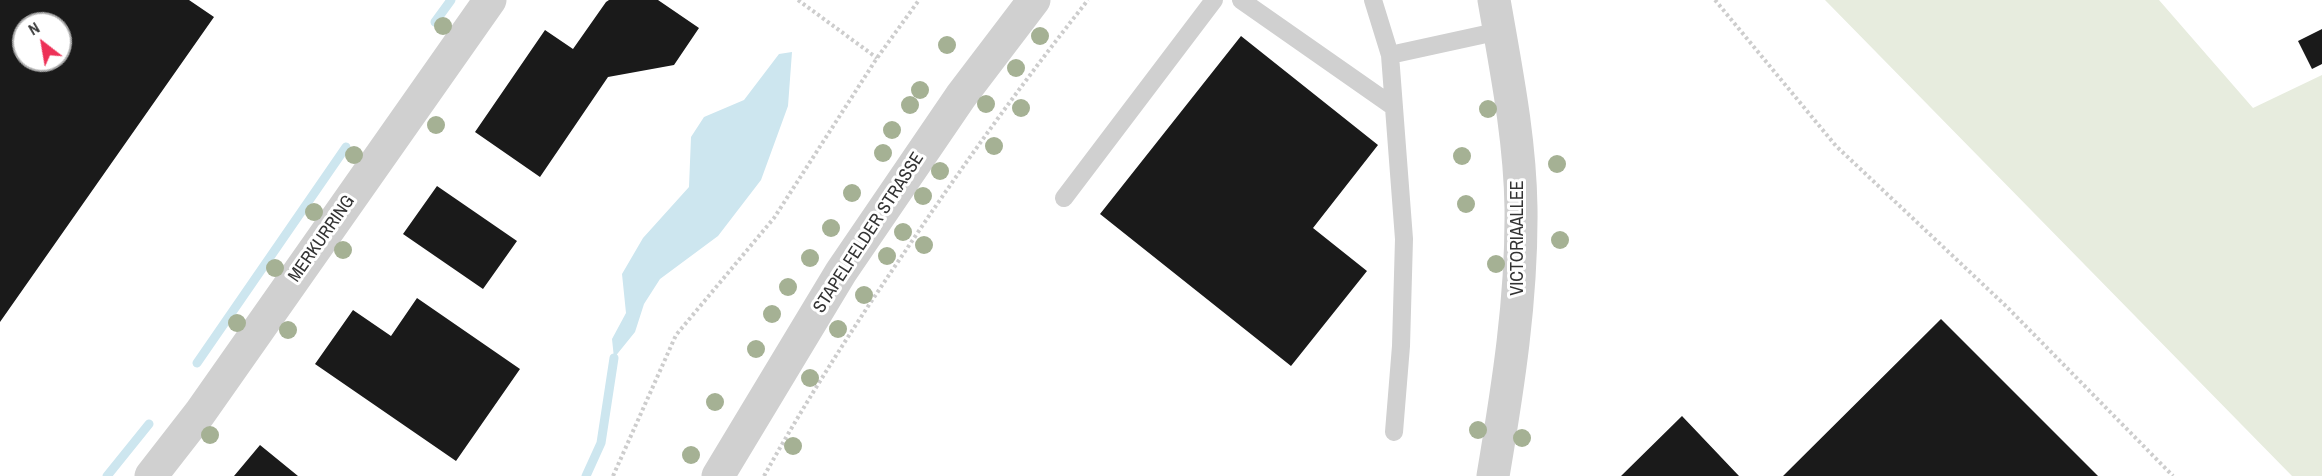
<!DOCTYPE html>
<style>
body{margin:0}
#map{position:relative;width:2322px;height:476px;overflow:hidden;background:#fff;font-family:"Archivo Narrow",sans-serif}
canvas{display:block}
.north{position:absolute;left:12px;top:12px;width:60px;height:60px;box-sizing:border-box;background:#fff;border:2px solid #adadad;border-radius:50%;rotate:329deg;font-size:16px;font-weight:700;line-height:24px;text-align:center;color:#333}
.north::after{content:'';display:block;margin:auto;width:21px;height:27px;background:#ed3157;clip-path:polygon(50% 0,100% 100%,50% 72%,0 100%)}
</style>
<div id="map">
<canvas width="2322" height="476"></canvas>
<div class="north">N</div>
</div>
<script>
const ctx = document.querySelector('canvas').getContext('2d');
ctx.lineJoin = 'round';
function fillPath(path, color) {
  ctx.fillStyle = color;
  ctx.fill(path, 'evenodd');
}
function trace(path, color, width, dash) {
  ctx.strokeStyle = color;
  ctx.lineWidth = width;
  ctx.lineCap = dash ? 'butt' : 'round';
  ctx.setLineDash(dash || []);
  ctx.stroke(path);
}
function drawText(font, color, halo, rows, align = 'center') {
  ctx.font = font + ' "Archivo Narrow",sans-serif';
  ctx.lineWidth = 6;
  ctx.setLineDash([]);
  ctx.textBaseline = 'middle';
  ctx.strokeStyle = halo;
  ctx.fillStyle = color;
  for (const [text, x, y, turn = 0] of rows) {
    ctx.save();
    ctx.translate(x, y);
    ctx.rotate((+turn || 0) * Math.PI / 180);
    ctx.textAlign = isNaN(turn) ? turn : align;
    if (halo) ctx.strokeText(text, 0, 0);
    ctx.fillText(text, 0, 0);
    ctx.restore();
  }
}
const green = new Path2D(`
 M 1825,0 L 2159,0 L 2253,108 L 2322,75 L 2322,476 L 2292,476 Z`);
const water = new Path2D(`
 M 792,52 L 788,106 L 761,180 L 718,236 L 660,279 L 644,304 L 635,332 L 614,358 L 612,339 L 626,313 L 622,274 L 643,238 L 689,187 L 691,137 L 704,117 L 744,100 L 779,54 Z`);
const stream = new Path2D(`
 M 435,22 L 451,0
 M 197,363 L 346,147
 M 107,476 L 149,424
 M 586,476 L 601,443 L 614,358`);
const building = new Path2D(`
 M 0,0 L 189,0 L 214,17 L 0,322 ZM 24,24 L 60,24 L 60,60 L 24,60 Z
 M 609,0 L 658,0 L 699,28 L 674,65 L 608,77 L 540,177 L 475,132 L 545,30 L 573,49 L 606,2 Z
 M 2322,29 L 2322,64 L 2312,69 L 2298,41 Z
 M 1241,36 L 1378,145 L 1313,228 L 1367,271 L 1291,366 L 1100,214 Z
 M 437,186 L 517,241 L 483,289 L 403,234 Z
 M 417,298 L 520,369 L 456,461 L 315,364 L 353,310 L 391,336 Z
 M 1941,319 L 2098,476 L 1783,476 Z
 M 1682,416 L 1739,476 L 1621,476 Z
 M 260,445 L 298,476 L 234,476 Z`);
const path = new Path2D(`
 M 798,0 L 877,58
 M 1715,0 L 1836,146 L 2007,307 L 2173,476
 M 613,476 L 676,335 L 774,218 L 877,58 L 919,0
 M 764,476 C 807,399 854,326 904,253 C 962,166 1023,82 1088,0`);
const service = new Path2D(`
 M 1241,0 L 1394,107
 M 1373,0 L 1390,55 L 1500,31
 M 1390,55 L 1404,239 L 1401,346 L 1394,432
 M 1064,198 L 1214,0`);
const minor = new Path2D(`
 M 151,476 L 200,413 L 490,0
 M 1493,476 C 1508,387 1522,299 1521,208 C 1520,138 1506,69 1494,0`);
const tertiary = new Path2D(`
 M 718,476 L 841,272 L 961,96 L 1034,0`);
const trees = [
 [443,26],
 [1040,36],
 [947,45],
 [1016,68],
 [920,90],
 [986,104],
 [910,105],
 [1021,108],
 [1488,109],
 [436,125],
 [892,130],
 [994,146],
 [883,153],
 [354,155],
 [1462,156],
 [1557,164],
 [940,171],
 [852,193],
 [923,196],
 [1466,204],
 [314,212],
 [831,228],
 [903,232],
 [1560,240],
 [924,245],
 [343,250],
 [887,256],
 [810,258],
 [1496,264],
 [275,268],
 [788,287],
 [864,295],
 [772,314],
 [237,323],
 [838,329],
 [288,330],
 [756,349],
 [810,378],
 [715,402],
 [1478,430],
 [210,435],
 [1522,438],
 [793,446],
 [691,455]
];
const streetNames = [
 ["STAPELFELDER STRASSE",869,233,-57],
 ["VICTORIAALLEE",1518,238,-90],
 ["MERKURRING",322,239,-55]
];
fillPath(green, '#e7ecde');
fillPath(water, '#cde6ef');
trace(stream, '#cde6ef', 9);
fillPath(building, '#1a1a1a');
trace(path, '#cdcdcd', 4, [3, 3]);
trace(service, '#d0d0d0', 18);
trace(minor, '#d0d0d0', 33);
trace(tertiary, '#d0d0d0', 33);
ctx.fillStyle = '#a5b194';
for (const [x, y] of trees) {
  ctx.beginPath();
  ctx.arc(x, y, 9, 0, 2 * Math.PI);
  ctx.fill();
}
drawText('18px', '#333', '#fff', streetNames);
</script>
